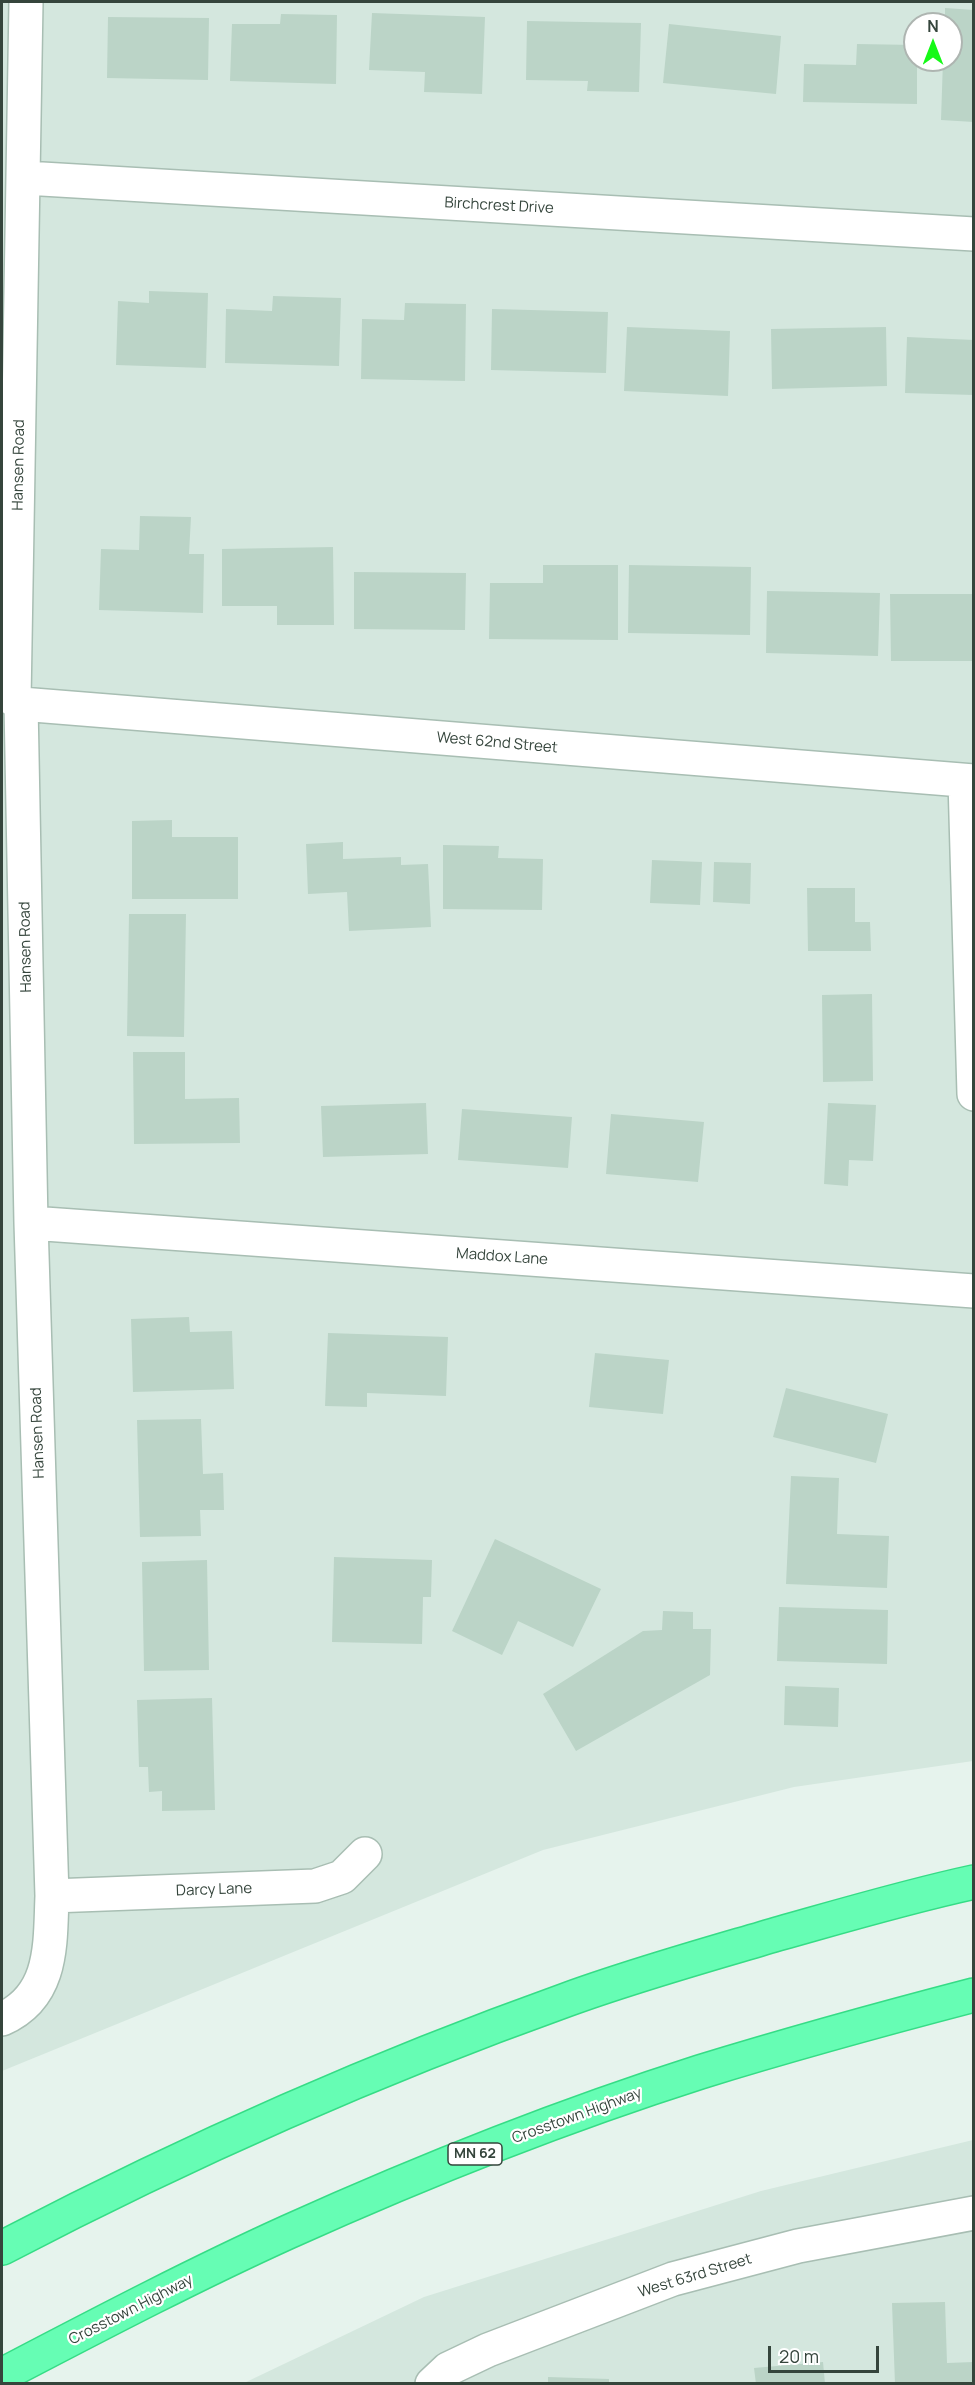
<!DOCTYPE html>
<style>
body{margin:0}
#map{position:relative;width:975px;height:2385px;overflow:hidden;background:#e6f3ed;font-family:Manrope,sans-serif}
canvas{display:block}
.frame{position:absolute;inset:0;border:3px solid #35453c;pointer-events:none}
.north{position:absolute;left:903px;top:12px;width:60px;height:60px;box-sizing:border-box;background:#fff;border:2px solid #aeb5b1;border-radius:50%;rotate:0deg;font-size:16px;font-weight:700;line-height:24px;text-align:center;color:#35453c}
.north::after{content:'';display:block;margin:auto;width:21px;height:27px;background:#16f917;clip-path:polygon(50% 0,100% 100%,50% 72%,0 100%)}
.scale{position:absolute;left:768px;top:2346px;width:111px;height:27px;box-sizing:border-box;border:3px solid #35453c;border-top:0;padding-left:8px;font-size:18px;line-height:21px;white-space:nowrap;color:#35453c;-webkit-text-stroke:4px #fff;paint-order:stroke}
</style>
<div id="map">
<canvas width="975" height="2385"></canvas>
<div class="frame"></div>
<div class="north">N</div>
<div class="scale">20 m</div>
</div>
<script>
const ctx = document.querySelector('canvas').getContext('2d');
ctx.lineJoin = 'round';
function fillPath(path, color) {
  ctx.fillStyle = color;
  ctx.fill(path, 'evenodd');
}
function trace(path, color, width, dash) {
  ctx.strokeStyle = color;
  ctx.lineWidth = width;
  ctx.lineCap = dash ? 'butt' : 'round';
  ctx.setLineDash(dash || []);
  ctx.stroke(path);
}
function drawText(font, color, halo, rows, align = 'center') {
  ctx.font = font + ' Manrope,sans-serif';
  ctx.lineWidth = 4.5;
  ctx.setLineDash([]);
  ctx.textBaseline = 'middle';
  ctx.strokeStyle = halo;
  ctx.fillStyle = color;
  for (const [text, x, y, turn = 0] of rows) {
    ctx.save();
    ctx.translate(x, y);
    ctx.rotate((+turn || 0) * Math.PI / 180);
    ctx.textAlign = isNaN(turn) ? turn : align;
    if (halo) ctx.strokeText(text, 0, 0);
    ctx.fillText(text, 0, 0);
    ctx.restore();
  }
}
const residential = new Path2D(`
 M 2,2 L 973,2 L 973,1761 L 794,1787 L 543,1850 L 2,2071 ZM 915,24 L 951,24 L 951,60 L 915,60 Z
 M 973,2140 L 973,2383 L 242,2384 L 424,2297 L 761,2191 Z`);
const building = new Path2D(`
 M 945,8 L 974,10 L 974,122 L 941,120 L 943,60 L 951,60 L 951,24 L 945,24 Z
 M 372,13 L 485,17 L 482,94 L 424,92 L 425,72 L 369,70 Z
 M 281,14 L 337,15 L 336,84 L 230,81 L 232,24 L 280,24 Z
 M 108,17 L 209,18 L 208,80 L 107,78 Z
 M 527,21 L 641,23 L 639,92 L 587,91 L 588,81 L 526,80 Z
 M 669,24 L 781,36 L 776,94 L 663,83 Z
 M 857,44 L 915,45 L 915,60 L 917,60 L 917,104 L 803,102 L 804,64 L 856,65 Z
 M 149,291 L 208,293 L 206,368 L 116,365 L 118,301 L 149,303 Z
 M 273,296 L 341,298 L 339,366 L 225,363 L 226,309 L 272,311 Z
 M 405,303 L 466,304 L 465,381 L 361,379 L 362,319 L 404,320 Z
 M 492,309 L 608,312 L 606,373 L 491,370 Z
 M 627,327 L 730,331 L 728,396 L 624,391 Z
 M 886,327 L 887,386 L 772,389 L 771,329 Z
 M 907,337 L 974,340 L 974,395 L 905,393 Z
 M 140,516 L 191,517 L 189,554 L 204,554 L 203,613 L 99,610 L 101,549 L 139,550 Z
 M 333,547 L 334,625 L 277,625 L 277,606 L 222,606 L 222,549 Z
 M 543,565 L 618,565 L 618,640 L 489,639 L 490,583 L 543,583 Z
 M 629,565 L 751,567 L 750,635 L 628,633 Z
 M 354,572 L 466,573 L 465,630 L 354,629 Z
 M 767,591 L 880,593 L 878,656 L 766,653 Z
 M 890,594 L 974,594 L 974,661 L 891,661 Z
 M 172,820 L 172,837 L 238,837 L 238,899 L 132,899 L 132,821 Z
 M 343,842 L 343,859 L 401,857 L 401,865 L 428,864 L 431,927 L 349,931 L 347,892 L 308,894 L 306,844 Z
 M 443,845 L 499,846 L 498,858 L 543,859 L 542,910 L 443,909 Z
 M 652,860 L 702,862 L 700,905 L 650,903 Z
 M 714,862 L 751,863 L 750,904 L 713,902 Z
 M 807,888 L 855,888 L 855,922 L 870,922 L 871,951 L 808,951 Z
 M 129,914 L 186,914 L 184,1037 L 127,1036 Z
 M 872,994 L 873,1081 L 823,1082 L 822,995 Z
 M 133,1052 L 185,1052 L 185,1099 L 239,1098 L 240,1143 L 134,1144 Z
 M 426,1103 L 428,1154 L 323,1157 L 321,1106 Z
 M 828,1103 L 876,1105 L 873,1161 L 849,1160 L 848,1186 L 824,1184 Z
 M 462,1109 L 572,1117 L 568,1168 L 458,1160 Z
 M 611,1114 L 704,1122 L 698,1182 L 606,1174 Z
 M 189,1317 L 190,1332 L 232,1331 L 234,1389 L 133,1392 L 131,1319 Z
 M 328,1333 L 448,1337 L 446,1396 L 367,1393 L 367,1407 L 325,1406 Z
 M 595,1353 L 669,1360 L 663,1414 L 589,1407 Z
 M 786,1388 L 888,1414 L 876,1463 L 773,1437 Z
 M 201,1419 L 203,1474 L 223,1473 L 224,1510 L 200,1510 L 201,1536 L 140,1537 L 137,1420 Z
 M 791,1476 L 839,1478 L 837,1534 L 889,1536 L 887,1588 L 786,1584 Z
 M 495,1539 L 601,1589 L 573,1647 L 518,1621 L 502,1655 L 452,1631 Z
 M 334,1557 L 432,1560 L 431,1597 L 423,1597 L 422,1644 L 332,1642 Z
 M 207,1560 L 209,1670 L 144,1671 L 142,1562 Z
 M 779,1607 L 888,1610 L 887,1664 L 777,1661 Z
 M 663,1611 L 693,1612 L 693,1629 L 711,1629 L 710,1675 L 576,1751 L 543,1694 L 643,1631 L 662,1630 Z
 M 785,1686 L 839,1688 L 838,1727 L 784,1725 Z
 M 212,1698 L 215,1810 L 162,1811 L 162,1791 L 149,1792 L 148,1767 L 139,1767 L 137,1700 Z
 M 945,2302 L 947,2363 L 974,2362 L 974,2384 L 895,2384 L 892,2303 Z
 M 823,2362 L 825,2384 L 756,2384 L 754,2368 Z
 M 548,2377 L 609,2379 L 609,2384 L 548,2384 Z`);
const minor = new Path2D(`
 M 25,178 L 974,234
 M 21,704 L 974,781
 M 21,704 L 14,700 L 26,2
 M 965,781 L 974,1094
 M 31,1223 L 974,1291
 M 52,1896 L 315,1886 L 342,1877 L 365,1854
 M 2,2019 C 54,1996 50,1943 52,1896 L 31,1223 L 21,704
 M 432,2384 L 448,2369 L 488,2350 L 673,2279 L 798,2246 L 974,2213`);
const highway = new Path2D(`
 M 2,2248 C 184,2153 373,2069 566,2000 C 637,1974 710,1954 781,1933 C 845,1915 909,1896 974,1882
 M 2,2375 C 96,2326 191,2276 288,2232 C 421,2172 562,2116 700,2072 C 791,2044 882,2019 974,1995`);
const shields = [
 [475,2154,54]
];
const shieldNames = [
 ["MN 62",475,2154]
];
const streetNames = [
 ["Birchcrest Drive",499,206,3],
 ["Hansen Road",19,465,-89],
 ["West 62nd Street",497,743,5],
 ["Hansen Road",26,947,-91],
 ["Maddox Lane",502,1257,4],
 ["Hansen Road",38,1433,-92],
 ["Darcy Lane",214,1890,-2],
 ["Crosstown Highway",577,2116,-20],
 ["West 63rd Street",695,2276,-17],
 ["Crosstown Highway",131,2310,-27]
];
fillPath(residential, '#d4e7de');
fillPath(building, '#bbd4c7');
trace(minor, '#a8beb3', 36);
trace(highway, '#36dc86', 36);
trace(minor, '#fff', 33);
trace(highway, '#66fdb4', 33);
for (const [x, y, w] of shields) {
  const box = new Path2D();
  box.roundRect(x - w / 2, y - 11, w, 22, 4.5);
  ctx.fillStyle = '#fff';
  ctx.fill(box);
  trace(box, '#35453c', 1.5);
}
drawText('bold 14px', '#35453c', null, shieldNames);
drawText('15px', '#35453c', '#fff', streetNames);
</script>
